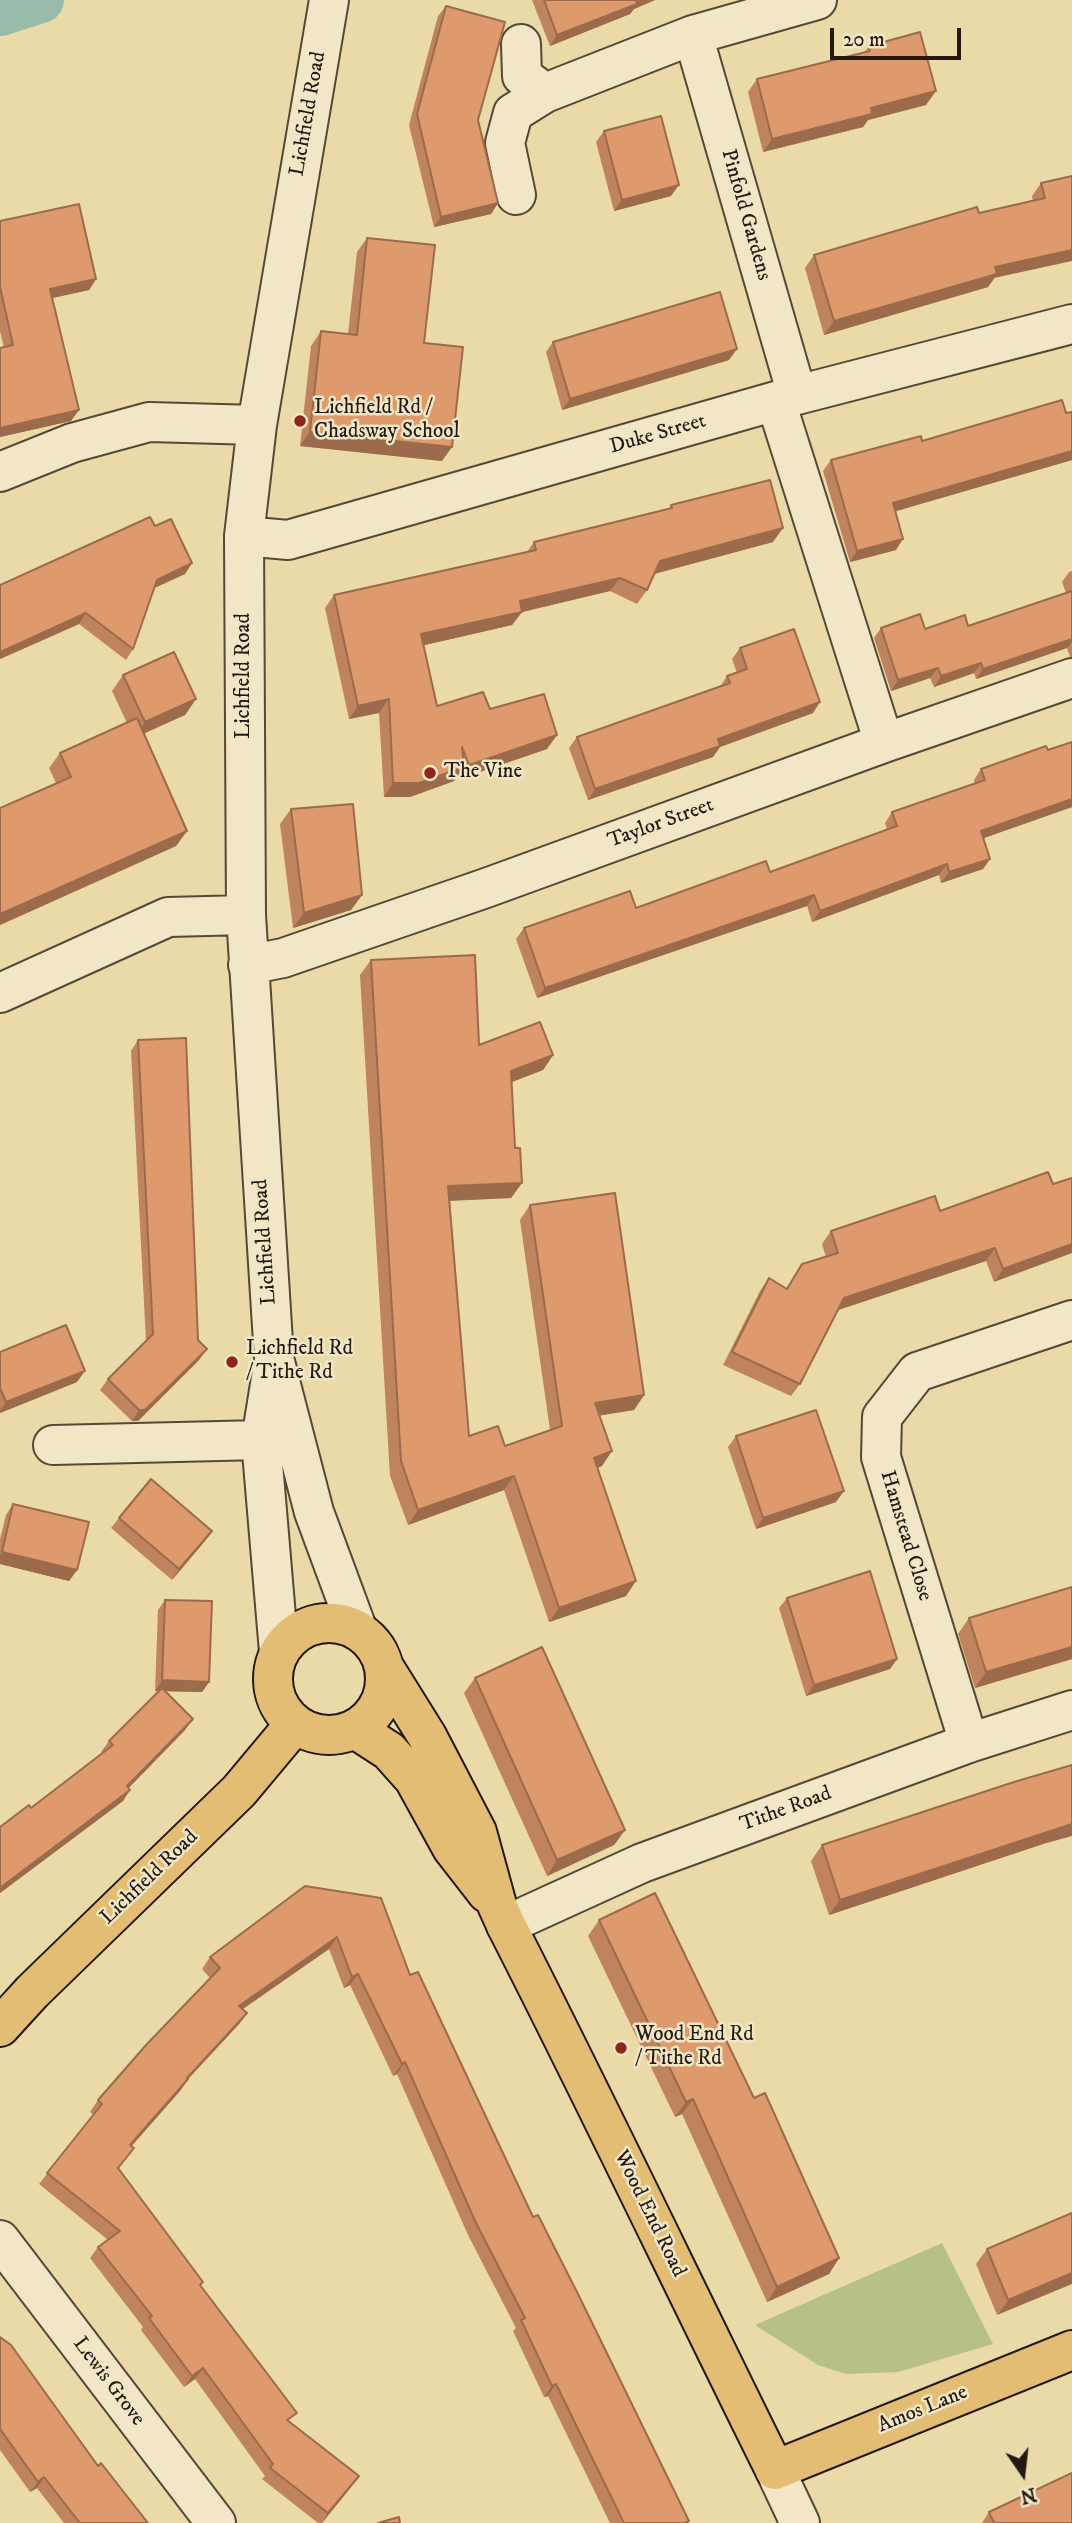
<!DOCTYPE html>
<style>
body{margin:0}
#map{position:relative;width:1072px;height:2523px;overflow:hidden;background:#e9daa7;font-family:"IM FELL DW Pica",serif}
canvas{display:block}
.north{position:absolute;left:988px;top:2439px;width:70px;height:70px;-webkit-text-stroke:5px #f1e7c6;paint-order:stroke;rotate:166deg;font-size:19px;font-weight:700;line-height:28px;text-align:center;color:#241813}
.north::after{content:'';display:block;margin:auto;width:24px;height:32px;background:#241813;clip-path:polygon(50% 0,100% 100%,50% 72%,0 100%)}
.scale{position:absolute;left:830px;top:28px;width:131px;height:32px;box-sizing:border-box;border:4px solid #241813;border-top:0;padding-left:9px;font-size:21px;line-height:24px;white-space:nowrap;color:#241813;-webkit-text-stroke:5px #f1e7c6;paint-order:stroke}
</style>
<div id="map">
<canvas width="1072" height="2523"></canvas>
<div class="north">N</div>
<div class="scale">20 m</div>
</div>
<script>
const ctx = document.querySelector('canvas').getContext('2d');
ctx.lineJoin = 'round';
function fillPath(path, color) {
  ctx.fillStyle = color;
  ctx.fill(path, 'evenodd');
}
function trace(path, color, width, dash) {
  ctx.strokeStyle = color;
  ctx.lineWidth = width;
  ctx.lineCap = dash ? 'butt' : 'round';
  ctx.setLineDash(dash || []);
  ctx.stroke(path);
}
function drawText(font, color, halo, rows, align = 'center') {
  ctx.font = font + ' "IM FELL DW Pica",serif';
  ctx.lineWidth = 5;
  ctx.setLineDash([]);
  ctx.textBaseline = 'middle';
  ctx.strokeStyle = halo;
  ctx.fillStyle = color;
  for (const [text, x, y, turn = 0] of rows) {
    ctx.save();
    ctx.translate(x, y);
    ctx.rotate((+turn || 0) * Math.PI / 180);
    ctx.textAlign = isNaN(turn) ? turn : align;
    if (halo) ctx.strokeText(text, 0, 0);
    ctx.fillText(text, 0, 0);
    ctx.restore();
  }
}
const green = new Path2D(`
 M 942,2243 L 993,2344 L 898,2372 L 846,2374 L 818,2365 L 755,2325 Z`);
const canal = new Path2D(`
 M 0,13 L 41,0`);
const minor = new Path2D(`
 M 329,0 L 257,425 L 244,536 L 246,915 L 274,1358 L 314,1512 L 358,1631
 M 693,35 L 797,395
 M 545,93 L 693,35 L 817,0
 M 516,195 L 505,143 L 513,113 L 545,93 L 522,76 L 521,44
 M 776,402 L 884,743
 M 0,472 L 72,443 L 149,422 L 257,425
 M 244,536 L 288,540 L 797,395 L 1072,324
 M 248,965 L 283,958 L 486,888 L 884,743 L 1072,678
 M 0,993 L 168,917 L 246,915
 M 272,1372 L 261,1440 L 279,1652
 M 53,1445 L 261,1440
 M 969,1743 L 881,1457 L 882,1417 L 917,1372 L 1072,1320
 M 506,1925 L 642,1863 L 969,1743 L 1072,1710
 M 0,2240 L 216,2523
 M 775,2470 L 800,2523`);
const major = new Path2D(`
 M273 1679a56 56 0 1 1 112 0a56 56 0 1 1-112 0Z
 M 384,1667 L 427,1736 L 477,1832 L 497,1905 L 506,1925 C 598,2105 685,2289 775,2470 L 1072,2350
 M 355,1729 L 389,1751 L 414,1779 L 452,1848 L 487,1893
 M 0,2027 L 32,1992 L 239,1791 L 295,1724`);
const wall = new Path2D(`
 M 532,0 L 655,0 L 634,9 L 630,14 L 550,46 Z
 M 446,6 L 478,120 L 498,203 L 491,214 L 434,227 L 409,125 L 438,16 Z
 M 869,46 L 926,105 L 868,120 L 863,127 L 763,152 L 748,92 L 757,79 L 864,53 Z
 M 604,131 L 671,196 L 614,211 L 596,142 Z
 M 1072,176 L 988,287 L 824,335 L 805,268 L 814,255 L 979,213 L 1033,201 L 1032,196 L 1041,183 Z
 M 0,221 L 96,279 L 89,290 L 52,298 L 71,421 L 0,437 L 0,348 L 4,348 L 0,331 Z
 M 367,238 L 424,343 L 442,461 L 300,446 L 311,346 L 321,331 L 348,334 L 357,252 Z
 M 553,342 L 729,360 L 562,410 L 546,352 Z
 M 1072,412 L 1072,460 L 896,511 L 896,550 L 850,562 L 823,471 L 831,460 Z
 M 671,505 L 773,542 L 654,574 L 647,590 L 637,604 L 610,591 L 522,612 L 512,625 L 424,645 L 437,706 L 490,709 L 547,749 L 459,779 L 458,775 L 454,781 L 410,797 L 384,797 L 379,713 L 349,719 L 325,608 L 334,595 L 527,552 L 534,542 L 669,509 Z
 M 155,526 L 192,563 L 185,574 L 154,588 L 133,649 L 126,660 L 79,624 L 0,659 L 0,585 Z
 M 1072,571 L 1072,657 L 1070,657 L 1067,648 L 976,679 L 974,673 L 934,687 L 930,678 L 891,691 L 874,638 L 881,628 L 925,629 L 968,626 L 1066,593 L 1062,582 L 1069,572 Z
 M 740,648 L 813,713 L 720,747 L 713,757 L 588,800 L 569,748 L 577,737 L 720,687 L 727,676 L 737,673 L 732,659 Z
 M 123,675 L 196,699 L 185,715 L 143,733 L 187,831 L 176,846 L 0,925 L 0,808 L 56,783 L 49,768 L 60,753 L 127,723 L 112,691 Z
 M 1072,742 L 1072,807 L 983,838 L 990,859 L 983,869 L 941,883 L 939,875 L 812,922 L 807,906 L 537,998 L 516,939 L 524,928 L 636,908 L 770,872 L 887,829 L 885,823 L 892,812 L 975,784 L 974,780 L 981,769 Z
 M 291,809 L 362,895 L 351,910 L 293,928 L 280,824 Z
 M 371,960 L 479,1045 L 553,1055 L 543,1070 L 512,1082 L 515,1148 L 522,1183 L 511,1198 L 450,1201 L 469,1436 L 505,1446 L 550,1430 L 520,1220 L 530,1205 L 644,1395 L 634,1410 L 600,1415 L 602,1466 L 597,1468 L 626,1596 L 549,1622 L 504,1490 L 408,1525 L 390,1476 L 360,975 Z
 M 138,1040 L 199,1360 L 138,1421 L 132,1421 L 100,1390 L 108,1379 L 146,1341 L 131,1051 Z
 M 1072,1178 L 994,1282 L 986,1261 L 838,1310 L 800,1384 L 791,1396 L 723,1365 L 760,1291 L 769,1278 L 786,1289 L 802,1264 L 826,1257 L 822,1244 L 831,1231 L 940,1211 L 1053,1184 Z
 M 0,1352 L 77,1382 L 0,1413 Z
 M 736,1436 L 836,1502 L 756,1529 L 728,1447 Z
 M 13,1504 L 77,1570 L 69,1581 L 0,1564 L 0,1539 L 6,1515 Z
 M 119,1518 L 212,1531 L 204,1542 L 172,1580 L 111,1528 Z
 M 1072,1587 L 1072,1659 L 975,1688 L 958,1634 L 969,1618 Z
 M 787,1598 L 897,1659 L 890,1669 L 806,1696 L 779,1608 Z
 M 165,1600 L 209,1682 L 202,1692 L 164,1691 L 185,1730 L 128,1788 L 123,1801 L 0,1893 L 0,1827 L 31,1808 L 102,1753 L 101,1752 L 109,1741 L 159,1691 L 155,1691 L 158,1610 Z
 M 475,1678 L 625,1830 L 614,1845 L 547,1876 L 464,1693 Z
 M 1043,1844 L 829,1915 L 811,1861 L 822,1845 Z
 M 305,1886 L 410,1975 L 688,2523 L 610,2523 L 548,2396 L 544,2397 L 513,2331 L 516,2328 L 468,2235 L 397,2074 L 393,2076 L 350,1985 L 344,1988 L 329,1949 L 243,2009 L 247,2013 L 239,2024 L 188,2079 L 180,2091 L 131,2146 L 125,2160 L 118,2169 L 200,2286 L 290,2422 L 351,2487 L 322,2523 L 318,2523 L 262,2479 L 265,2476 L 195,2379 L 184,2387 L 141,2330 L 143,2327 L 90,2258 L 98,2247 L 108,2240 L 39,2184 L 94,2115 L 90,2112 L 98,2100 L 210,1978 L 202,1969 L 210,1957 Z
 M 599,1920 L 754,2098 L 839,2258 L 829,2274 L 767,2302 L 682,2114 L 675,2117 L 588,1936 Z
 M 1072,2213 L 997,2315 L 976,2264 L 987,2249 Z
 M 0,2337 L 98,2466 L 148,2523 L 64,2523 L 37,2488 L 30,2492 L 0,2450 Z
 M 989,2512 L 1072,2523 L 982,2523 Z`);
const shadedWall = new Path2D(`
 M 637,0 L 655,0 L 634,9 L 630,14 L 550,46 L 557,35 Z
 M 936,91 L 926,105 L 868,120 L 863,127 L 763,152 L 772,139 L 871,108 Z
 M 679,185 L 671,196 L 614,211 L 622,200 Z
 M 498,203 L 491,214 L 434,227 L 441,217 Z
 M 1072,250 L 1072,261 L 994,278 L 988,287 L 824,335 L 834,321 L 995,267 Z
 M 96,279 L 89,290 L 43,300 L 50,289 Z
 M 737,349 L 729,360 L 562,410 L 570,399 Z
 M 79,410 L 71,421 L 0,437 L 0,428 Z
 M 310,432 L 452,447 L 442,461 L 300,446 Z
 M 1072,451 L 1072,460 L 886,514 L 893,503 Z
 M 783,528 L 773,542 L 650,575 L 660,561 Z
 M 903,539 L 896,550 L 850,562 L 857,551 Z
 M 192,563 L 185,574 L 150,590 L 157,580 Z
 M 620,578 L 610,591 L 522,612 L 512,625 L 412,648 L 421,634 L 520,601 Z
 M 86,613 L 79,624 L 0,659 L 0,652 Z
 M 1072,639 L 1072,642 L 1067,648 L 976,679 L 983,669 Z
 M 981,663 L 974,673 L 934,687 L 941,676 Z
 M 938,668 L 930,678 L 891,691 L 898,680 Z
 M 196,699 L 185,715 L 134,738 L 145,722 Z
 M 389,699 L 379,713 L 349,719 L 358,706 Z
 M 820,702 L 813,713 L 720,747 L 713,757 L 588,800 L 595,789 L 718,739 Z
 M 557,735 L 547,749 L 459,779 L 469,765 Z
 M 464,767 L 454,781 L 410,797 L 384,797 L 393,783 Z
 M 1072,799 L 1072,807 L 973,842 L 981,831 Z
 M 187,831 L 176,846 L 0,925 L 0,914 Z
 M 990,859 L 983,869 L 941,883 L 949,872 Z
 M 947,864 L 939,875 L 812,922 L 820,911 Z
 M 362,895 L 351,910 L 293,928 L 304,913 Z
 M 814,895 L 807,906 L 537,998 L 545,988 Z
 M 553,1055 L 543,1070 L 501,1086 L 511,1071 Z
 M 522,1183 L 511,1198 L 438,1201 L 448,1186 Z
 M 1072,1244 L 1072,1253 L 994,1282 L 1003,1269 Z
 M 995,1248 L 986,1261 L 835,1311 L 844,1298 Z
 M 207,1349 L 199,1360 L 138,1421 L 132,1421 L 139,1410 Z
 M 85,1371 L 77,1382 L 0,1413 L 0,1411 L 6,1402 Z
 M 644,1395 L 634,1410 L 585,1418 L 595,1403 Z
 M 612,1451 L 602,1466 L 583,1473 L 594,1458 Z
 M 514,1476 L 504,1490 L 408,1525 L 418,1510 Z
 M 844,1491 L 836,1502 L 756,1529 L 763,1518 Z
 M 212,1531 L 204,1542 L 172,1580 L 179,1569 Z
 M 2,1552 L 77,1570 L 69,1581 L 0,1564 L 0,1555 Z
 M 636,1581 L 626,1596 L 549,1622 L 559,1608 Z
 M 1072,1647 L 1072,1659 L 975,1688 L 986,1672 Z
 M 897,1659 L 890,1669 L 806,1696 L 814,1685 Z
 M 162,1680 L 209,1682 L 202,1692 L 155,1691 Z
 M 193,1719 L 185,1730 L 120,1797 L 127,1786 Z
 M 130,1790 L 123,1801 L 0,1893 L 0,1888 Z
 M 1072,1824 L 1072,1836 L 1043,1844 L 829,1915 L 840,1900 Z
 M 625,1830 L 614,1845 L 547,1876 L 557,1860 Z
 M 337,1937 L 329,1949 L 231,2017 L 239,2006 Z
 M 358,1974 L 350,1985 L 344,1988 L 352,1977 Z
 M 247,2013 L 239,2024 L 188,2079 L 180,2091 L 122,2157 L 130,2145 L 187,2078 Z
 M 405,2062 L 397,2074 L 393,2076 L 402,2064 Z
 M 693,2099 L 682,2114 L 675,2117 L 686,2102 Z
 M 839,2258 L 829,2274 L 767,2302 L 777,2287 Z
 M 1072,2273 L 1072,2284 L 997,2315 L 1008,2300 Z
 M 203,2368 L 195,2379 L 184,2387 L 192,2376 Z
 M 556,2384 L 548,2396 L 544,2397 L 552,2386 Z
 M 359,2476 L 351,2487 L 322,2523 L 328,2513 Z
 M 44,2477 L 37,2488 L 30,2492 L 38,2482 Z`);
const building = new Path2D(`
 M 544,0 L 637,0 L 636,0 L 637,4 L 557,35 Z
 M 446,6 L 505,22 L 478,120 L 498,203 L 441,217 L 417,114 Z
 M 920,32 L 936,91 L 871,108 L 872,114 L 772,139 L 757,79 L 870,51 L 869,46 Z
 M 661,116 L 679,185 L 622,200 L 604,131 Z
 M 1072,176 L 1072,250 L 995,267 L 997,274 L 834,321 L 814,255 L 977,207 L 979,213 L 1045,198 L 1041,183 Z
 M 79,204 L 96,279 L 50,289 L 79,410 L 0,428 L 0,348 L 13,345 L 0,287 L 0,221 Z
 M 367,238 L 435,245 L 424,343 L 463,347 L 452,447 L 310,432 L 321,331 L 357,335 Z
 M 720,292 L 737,349 L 570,399 L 553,342 Z
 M 1062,400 L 1066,413 L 1072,412 L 1072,451 L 893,503 L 903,539 L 857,551 L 831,460 L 921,436 L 922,441 Z
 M 770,480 L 783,528 L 660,561 L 647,590 L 620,578 L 520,601 L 522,612 L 421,634 L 437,706 L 483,692 L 490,709 L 544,694 L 557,735 L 469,765 L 462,747 L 464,767 L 419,783 L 393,783 L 389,699 L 358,706 L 334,595 L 536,550 L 534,542 L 672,508 L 671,505 Z
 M 150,517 L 155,526 L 171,519 L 192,563 L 157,580 L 133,649 L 86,613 L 0,652 L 0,585 Z
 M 1072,591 L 1072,639 L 983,669 L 981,663 L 941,676 L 938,668 L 898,680 L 881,628 L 920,614 L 925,629 L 965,615 L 968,626 Z
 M 794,629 L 820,702 L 718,739 L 720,746 L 595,789 L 577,737 L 730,683 L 727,676 L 747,669 L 740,648 Z
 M 174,652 L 196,699 L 145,722 L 123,675 Z
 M 137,718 L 187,831 L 0,914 L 0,808 L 71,777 L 60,753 Z
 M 1072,742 L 1072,799 L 981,831 L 990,859 L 949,872 L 947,864 L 820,911 L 814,895 L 545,988 L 524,928 L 630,891 L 636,908 L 766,861 L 770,872 L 897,826 L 892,812 L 985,780 L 981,769 L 1046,746 L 1048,750 Z
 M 353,804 L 362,895 L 304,913 L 291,809 Z
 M 475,955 L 479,1045 L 540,1022 L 553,1055 L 511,1071 L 515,1148 L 520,1148 L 522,1183 L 448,1186 L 469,1436 L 498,1426 L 505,1446 L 562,1426 L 530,1205 L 615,1193 L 644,1395 L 595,1403 L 612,1451 L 594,1458 L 636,1581 L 559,1608 L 514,1476 L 418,1510 L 401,1461 L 371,960 Z
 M 186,1038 L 198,1340 L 207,1349 L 145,1410 L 139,1410 L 108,1379 L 153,1334 L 138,1040 Z
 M 1048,1172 L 1053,1184 L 1072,1178 L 1072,1244 L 1003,1269 L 995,1248 L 844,1298 L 800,1384 L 732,1352 L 769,1278 L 787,1289 L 802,1264 L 838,1253 L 831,1231 L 935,1196 L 940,1211 Z
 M 66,1325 L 85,1371 L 6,1402 L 0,1388 L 0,1352 Z
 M 816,1410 L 844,1491 L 763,1518 L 736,1436 Z
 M 151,1479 L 212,1531 L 179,1569 L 119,1518 Z
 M 13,1504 L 89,1522 L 77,1570 L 2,1552 Z
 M 870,1571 L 897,1659 L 814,1685 L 787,1598 Z
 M 1072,1587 L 1072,1647 L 986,1672 L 969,1618 Z
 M 165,1600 L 212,1601 L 209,1682 L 162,1680 Z
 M 542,1647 L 625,1830 L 557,1860 L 475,1678 Z
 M 162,1688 L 193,1719 L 127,1786 L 130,1790 L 0,1888 L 0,1827 L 29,1805 L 31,1808 L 113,1745 L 109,1741 Z
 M 1072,1765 L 1072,1824 L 840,1900 L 822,1845 L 1014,1782 Z
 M 305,1886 L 381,1898 L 410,1975 L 418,1972 L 533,2217 L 538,2215 L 578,2294 L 689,2521 L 685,2523 L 624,2523 L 556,2384 L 552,2386 L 521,2320 L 525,2318 L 476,2223 L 405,2062 L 402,2064 L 358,1974 L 352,1977 L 337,1937 L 239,2006 L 247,2013 L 187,2078 L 188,2079 L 130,2145 L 134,2148 L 118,2168 L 203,2282 L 200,2285 L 297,2413 L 287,2420 L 359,2476 L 328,2513 L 270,2468 L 273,2464 L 203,2368 L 192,2376 L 149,2318 L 152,2316 L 98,2247 L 120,2231 L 47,2173 L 102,2104 L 98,2100 L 147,2044 L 220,1968 L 210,1957 Z
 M 655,1893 L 754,2098 L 765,2093 L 839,2258 L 777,2287 L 693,2099 L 686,2102 L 599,1920 Z
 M 1072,2213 L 1072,2273 L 1008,2300 L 987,2249 Z
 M 0,2337 L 11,2345 L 98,2466 L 101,2463 L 148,2523 L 80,2523 L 44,2477 L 38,2482 L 0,2429 Z
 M 1072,2473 L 1072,2523 L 994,2523 L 989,2512 Z
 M 399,2517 L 400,2523 L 378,2523 Z`);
const markers = [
 [300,421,7,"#8f2418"],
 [430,773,7,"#8f2418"],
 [232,1362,7,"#8f2418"],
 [621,2048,7,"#8f2418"]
];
const streetNames = [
 ["Lichfield Road",309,114,-80],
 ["Pinfold Gardens",745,215,74],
 ["Duke Street",658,435,-16],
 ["Lichfield Road",245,676,-90],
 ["Taylor Street",661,824,-20],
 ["Lichfield Road",266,1242,-94],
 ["Hamstead Close",905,1536,73],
 ["Tithe Road",786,1810,-20],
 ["Lichfield Road",150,1878,-44],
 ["Wood End Road",649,2214,64],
 ["Lewis Grove",108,2382,53],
 ["Amos Lane",923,2410,-22]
];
const poiNames = [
 ["Lichfield Rd /",314,409],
 ["Chadsway School",314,433],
 ["The Vine",444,773],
 ["Lichfield Rd",246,1350],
 ["/ Tithe Rd",246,1374],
 ["Wood End Rd",635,2036],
 ["/ Tithe Rd",635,2060]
];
fillPath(green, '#b6c088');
trace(canal, '#97bba8', 46);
trace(minor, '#554838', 42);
trace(major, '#241813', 42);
trace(minor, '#f1e7c6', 38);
trace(major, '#e4bd74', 38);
fillPath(wall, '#bf845d');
fillPath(shadedWall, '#9b6b4c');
fillPath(building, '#de996c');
trace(building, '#9b6b4c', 2);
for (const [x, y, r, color] of markers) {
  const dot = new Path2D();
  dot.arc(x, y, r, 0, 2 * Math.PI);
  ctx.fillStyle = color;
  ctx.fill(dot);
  trace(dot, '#f1e7c6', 2.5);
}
drawText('21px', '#241813', '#f1e7c6', streetNames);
drawText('21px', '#241813', '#f1e7c6', poiNames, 'left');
</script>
